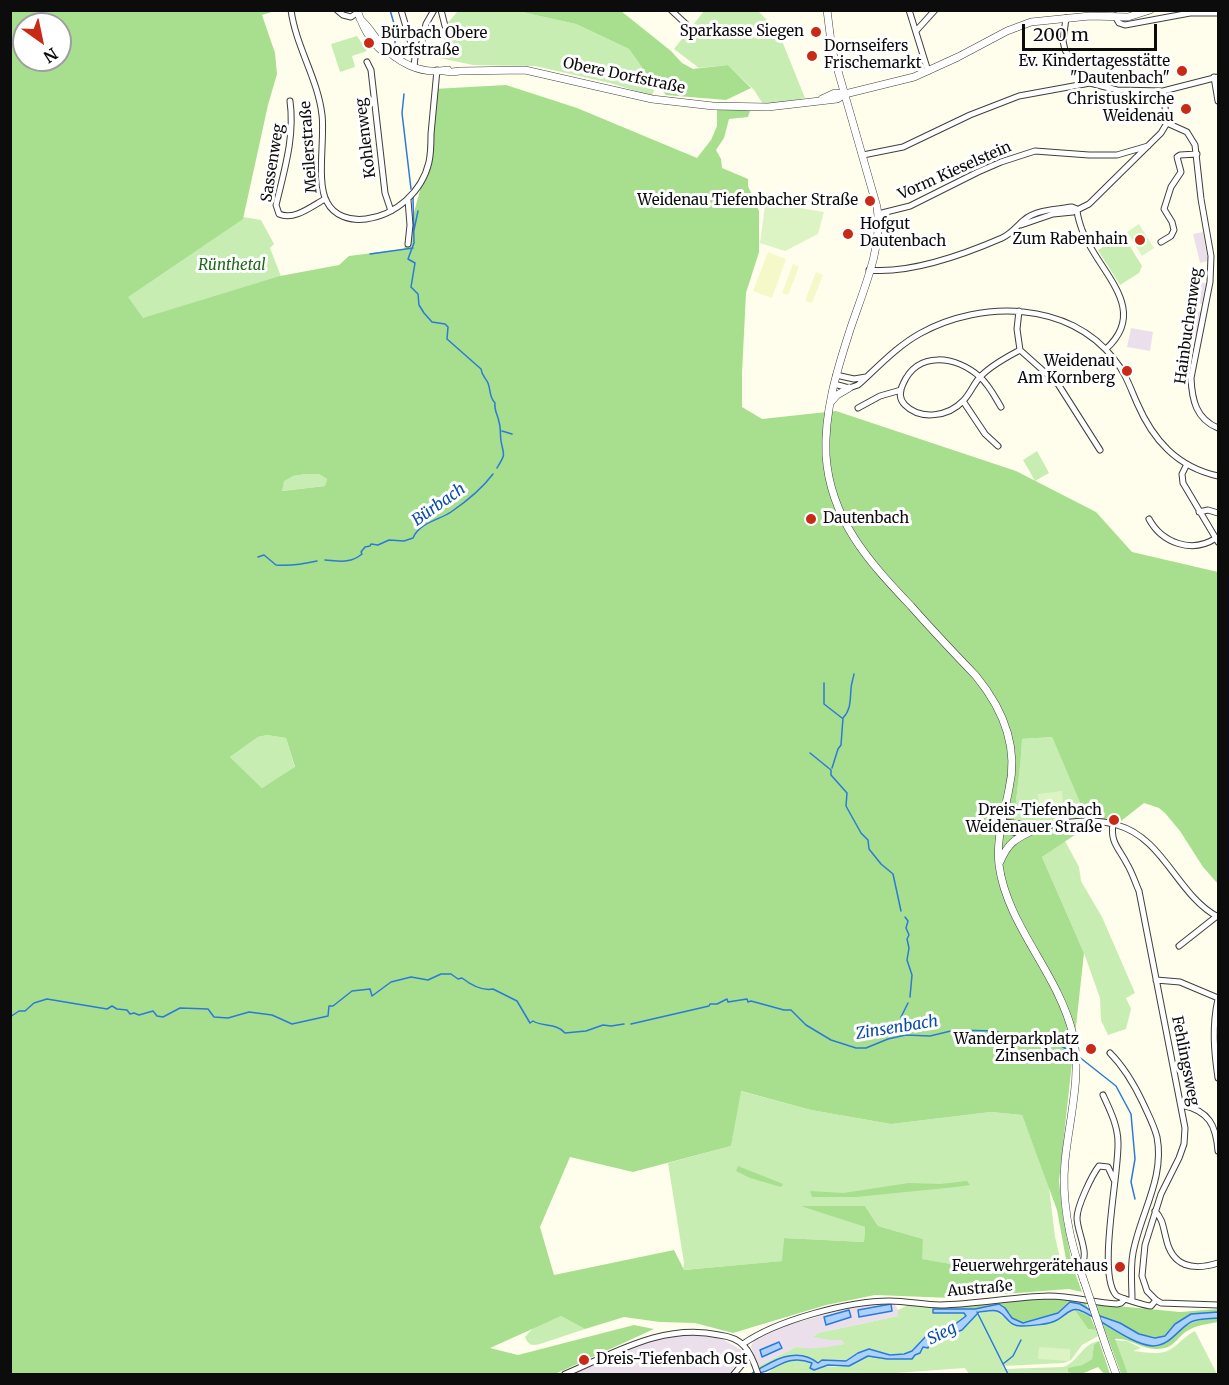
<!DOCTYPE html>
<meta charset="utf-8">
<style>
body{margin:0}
#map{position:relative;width:1229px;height:1385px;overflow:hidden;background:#fffeec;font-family:Merriweather,serif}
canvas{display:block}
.frame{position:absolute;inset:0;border:12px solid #0c0c0c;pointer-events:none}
.north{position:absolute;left:12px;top:12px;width:60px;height:60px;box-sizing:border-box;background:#fff;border:2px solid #9e9e9e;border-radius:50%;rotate:147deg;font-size:16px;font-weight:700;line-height:24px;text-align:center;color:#0c0c0c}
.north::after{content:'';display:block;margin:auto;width:21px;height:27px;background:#c92a18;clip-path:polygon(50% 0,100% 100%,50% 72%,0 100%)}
.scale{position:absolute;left:1022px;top:24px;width:135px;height:27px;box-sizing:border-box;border:3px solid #0c0c0c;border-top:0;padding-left:8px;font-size:18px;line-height:21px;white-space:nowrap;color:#0c0c0c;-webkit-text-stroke:4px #fff;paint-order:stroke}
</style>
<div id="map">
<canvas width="1229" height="1385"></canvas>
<div class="frame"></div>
<div class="north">N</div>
<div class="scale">200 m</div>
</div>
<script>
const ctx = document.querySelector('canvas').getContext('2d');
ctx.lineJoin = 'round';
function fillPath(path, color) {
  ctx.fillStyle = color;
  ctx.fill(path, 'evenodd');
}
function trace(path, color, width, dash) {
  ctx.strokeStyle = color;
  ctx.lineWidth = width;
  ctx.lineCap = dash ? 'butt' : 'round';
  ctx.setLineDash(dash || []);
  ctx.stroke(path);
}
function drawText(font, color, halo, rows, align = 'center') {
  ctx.font = font + ' Merriweather,serif';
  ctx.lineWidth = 6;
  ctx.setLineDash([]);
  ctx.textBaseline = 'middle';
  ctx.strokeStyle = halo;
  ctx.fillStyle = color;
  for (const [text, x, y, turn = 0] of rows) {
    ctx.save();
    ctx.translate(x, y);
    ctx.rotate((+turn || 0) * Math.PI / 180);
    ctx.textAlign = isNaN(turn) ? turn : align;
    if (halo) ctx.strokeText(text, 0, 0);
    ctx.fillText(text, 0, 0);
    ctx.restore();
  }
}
const industrial = new Path2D(`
 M 1203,232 L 1208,261 L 1200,263 L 1193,234 Z
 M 1198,282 L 1206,283 L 1202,304 L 1194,303 Z
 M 1194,311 L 1201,312 L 1197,334 L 1188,333 Z
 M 1131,328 L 1153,332 L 1150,351 L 1127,347 Z
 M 894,1303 L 898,1310 L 898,1316 L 818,1333 L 814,1336 L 829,1340 L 843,1340 L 844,1344 L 824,1348 L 805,1349 L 796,1347 L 759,1366 L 752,1350 L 751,1346 L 754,1340 L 787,1325 L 857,1306 Z
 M 690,1333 L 718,1337 L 724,1340 L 743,1351 L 742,1357 L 729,1374 L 570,1374 L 631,1345 Z`);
const farmland = new Path2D(`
 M 768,252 L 786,259 L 772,298 L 753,291 Z
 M 793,264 L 799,267 L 788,295 L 782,293 Z
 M 816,272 L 823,275 L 812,303 L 805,301 Z`);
const green = new Path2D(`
 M 458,11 L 524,11 L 526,13 L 576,24 L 629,49 L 646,73 L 654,90 L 652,96 L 610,83 L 535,66 L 473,65 L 440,58 L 446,25 Z
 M 704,11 L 758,11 L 778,31 L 805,98 L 782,103 L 763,104 L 754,90 L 728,65 L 699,68 L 674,49 Z
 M 357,36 L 367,51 L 352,56 L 355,67 L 340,72 L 331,44 Z
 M 243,217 L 261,220 L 274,244 L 270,248 L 289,297 L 67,360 L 85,323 L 237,219 Z
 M 1123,235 L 1142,266 L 1139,273 L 1120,285 L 1098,250 Z
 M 1037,451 L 1049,473 L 1035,481 L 1023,460 Z
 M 306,474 L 319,474 L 327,479 L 325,486 L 281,491 L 284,480 L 293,476 Z
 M 267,735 L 286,738 L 295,768 L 262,788 L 230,757 L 258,737 Z
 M 1052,737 L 1089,822 L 1044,827 L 1014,823 C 1016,795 1021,767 1022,739 Z
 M 1065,841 L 1079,867 L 1081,881 L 1102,917 L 1135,993 L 1126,998 L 1131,1009 L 1126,1029 L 1108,1035 L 1101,1020 L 1100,998 L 1084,953 L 1042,857 Z
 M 740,1091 L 811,1110 L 891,1124 L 991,1112 L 1022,1115 L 1049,1187 L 1055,1237 L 1061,1262 L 1042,1267 L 1013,1264 L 974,1268 L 921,1259 L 923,1239 L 878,1226 L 865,1206 L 804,1206 L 865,1227 L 864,1242 L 784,1238 L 783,1261 L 683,1270 L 684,1263 L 668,1163 L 731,1146 Z
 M 908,1305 L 931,1306 L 937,1313 L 966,1313 L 966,1316 L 950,1328 L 936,1330 L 912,1351 L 896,1355 L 881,1353 L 875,1350 L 851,1357 L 846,1361 L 822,1360 L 817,1363 C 797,1351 778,1357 760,1369 L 759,1366 L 796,1347 C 812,1350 828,1347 844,1344 L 842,1340 L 829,1340 L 813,1337 L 818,1333 L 898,1316 L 898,1310 Z
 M 1074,1309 L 1088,1329 L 1096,1330 L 1098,1336 L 1082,1345 L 1071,1360 L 1064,1363 L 1003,1366 L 1004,1369 L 1063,1367 C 1079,1362 1081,1344 1099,1341 L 1094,1346 L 1092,1359 L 1082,1365 L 1068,1369 L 1068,1372 L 1071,1374 L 969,1374 L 965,1368 L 882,1374 L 766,1374 C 782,1363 791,1355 812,1363 L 814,1370 C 828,1364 832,1368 844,1366 C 854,1365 860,1361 868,1356 L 887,1359 L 912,1359 L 922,1348 L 928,1347 L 931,1339 C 941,1336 951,1336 960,1331 C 977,1320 970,1311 997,1311 L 1002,1316 L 1027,1326 L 1055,1321 Z
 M 561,1316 L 585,1329 L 540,1344 C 532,1346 528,1345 525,1337 L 533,1328 Z
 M 1195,1331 L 1217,1374 L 1128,1374 L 1114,1340 L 1127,1341 L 1141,1348 L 1133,1351 C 1143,1352 1158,1355 1167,1351 C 1177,1347 1184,1336 1195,1331 Z`);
const forest = new Path2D(`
 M 10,11 L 275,11 L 262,15 L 275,53 L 277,74 L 268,105 L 243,219 L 128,297 L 143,318 L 280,276 L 339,265 L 349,256 L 404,249 L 425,172 L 433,89 L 506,85 L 577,108 L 697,158 L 711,140 L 717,126 L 717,107 L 739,108 L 750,111 L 748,117 L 729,119 L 724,138 L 716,150 L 721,159 L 722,168 L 748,179 L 748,186 L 759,211 L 759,252 L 746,293 L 742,373 L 742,407 L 762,419 L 836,411 L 1016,471 L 1096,512 L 1132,552 L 1218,572 L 1218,884 L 1203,867 L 1180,831 L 1165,813 L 1159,808 L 1144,803 L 1121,821 L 1111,818 L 1097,820 L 1042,857 L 1084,953 L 1059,1181 L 1063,1218 L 1072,1264 L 1066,1259 L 1057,1210 L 1022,1115 L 991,1112 L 891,1124 L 811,1110 L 741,1091 L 731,1146 L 633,1172 L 570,1157 L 540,1227 L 554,1275 L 674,1250 L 684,1270 L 782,1261 L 784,1238 L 864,1242 L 865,1227 L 801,1206 L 865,1206 L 878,1226 L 923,1239 L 922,1259 L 974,1268 L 1013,1264 L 1042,1267 L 1061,1262 L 1075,1273 L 1082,1292 L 1069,1289 L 952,1298 L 875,1295 L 826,1305 L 733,1333 L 695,1323 L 660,1322 L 624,1317 L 585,1329 L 561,1316 L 490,1348 L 518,1355 L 634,1325 L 654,1329 L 555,1374 L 11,1374 ZM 24,24 L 60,24 L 60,60 L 24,60 ZM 306,474 L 319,474 L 327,479 L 325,486 L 282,491 L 284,481 L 293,476 ZM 267,735 L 286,738 L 295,767 L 262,788 L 230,757 L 258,737 ZM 1052,737 L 1088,821 L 1044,827 L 1014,823 C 1016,795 1021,768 1022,739 Z
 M 524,11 L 621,11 L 671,51 L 682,63 L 693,69 L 728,65 L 751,88 L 726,100 L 666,95 L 646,73 L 629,49 L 576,24 L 526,13 Z
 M 738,1166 L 783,1184 L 781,1187 L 750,1178 L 736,1171 Z
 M 967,1181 L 970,1185 L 956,1187 L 856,1197 L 812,1197 L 810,1191 L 843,1193 L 909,1183 L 940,1184 Z
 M 1055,1298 L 1085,1300 L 1088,1310 L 1080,1304 L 1067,1304 L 1058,1313 L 1028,1322 L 1023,1323 L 1012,1318 L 1010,1313 L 999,1305 L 975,1309 L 933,1309 L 931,1306 Z
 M 1096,1304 L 1180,1312 L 1218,1309 L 1218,1312 L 1191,1314 L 1175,1324 L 1165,1336 L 1160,1338 L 1139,1334 L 1120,1323 L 1100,1316 Z
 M 1074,1309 L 1090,1316 L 1096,1330 L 1088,1329 Z
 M 1218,1318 L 1218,1322 C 1207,1324 1197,1325 1187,1331 C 1179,1336 1174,1346 1165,1348 C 1143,1353 1131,1337 1115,1339 L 1128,1374 L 1121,1374 L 1102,1322 C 1126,1338 1142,1348 1172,1336 C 1176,1335 1179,1331 1183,1328 C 1194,1320 1204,1319 1218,1318 Z
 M 1099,1341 L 1110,1374 L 1104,1374 L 1098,1367 C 1088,1371 1078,1378 1068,1372 L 1068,1368 L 1082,1365 L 1092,1359 L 1094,1345 Z`);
const pitch = new Path2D(`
 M 765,205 L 781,205 L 824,212 L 818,234 L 785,251 L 760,243 Z
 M 1139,224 L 1154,248 L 1142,256 L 1127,232 Z
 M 1062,791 L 1063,803 L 1039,805 L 1038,794 Z
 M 1039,1347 L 1070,1349 L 1070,1361 L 1038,1359 Z`);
const water = new Path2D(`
 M 1070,1302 L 1080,1304 L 1100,1316 L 1120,1323 L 1139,1334 L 1155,1338 L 1165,1336 L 1175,1324 L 1191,1314 L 1218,1312 L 1218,1318 C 1210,1319 1199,1318 1191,1322 C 1178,1329 1170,1346 1153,1346 C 1131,1345 1100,1318 1079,1310 C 1070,1307 1063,1318 1055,1321 C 1049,1324 1031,1326 1023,1326 C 1007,1327 1008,1315 997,1311 C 992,1309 984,1312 979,1312 L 962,1330 L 946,1336 L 931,1339 L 928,1348 L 923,1347 L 920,1353 L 915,1355 L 912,1359 L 887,1359 L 868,1356 L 849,1366 L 828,1365 L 814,1370 L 810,1368 L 812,1363 C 783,1352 776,1374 751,1374 C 770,1362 796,1345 818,1363 L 822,1360 L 846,1361 L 858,1353 L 869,1349 L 890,1355 L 904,1354 L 912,1351 L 930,1332 L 950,1328 L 966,1316 L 964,1313 L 933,1313 L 933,1309 L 975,1309 L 999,1304 L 1005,1308 L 1012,1318 L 1023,1323 L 1058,1313 Z
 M 891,1304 L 892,1311 L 859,1317 L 858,1310 Z
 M 849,1310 L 851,1317 L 826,1325 L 824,1317 Z
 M 779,1342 L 782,1348 L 762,1357 L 760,1350 Z`);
const stream = new Path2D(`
 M 390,10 L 395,27 L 395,46
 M 404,94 L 402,113 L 411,189
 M 413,197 L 414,243 L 408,259 L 415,263 L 411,287 L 418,294 L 419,305 L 424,313 L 432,322 L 445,324 L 448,327 L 447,339 L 481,369 C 482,376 485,377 488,383 C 491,391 489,397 495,403 C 494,411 498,415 499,422 C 501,428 500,435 501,441 C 504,457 506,453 497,468
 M 414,230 L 418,211
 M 370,254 L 413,248
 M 502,431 L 512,434
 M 258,557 L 264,555 L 276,565 C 290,566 304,564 317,561
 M 325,560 C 339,561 350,564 362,554 L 361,552 L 365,547 L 370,546 L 371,544 L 378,545 L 389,540 L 404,541 L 413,538 C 419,523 439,520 451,512 C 467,501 481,490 493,474
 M 824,683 L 824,704 L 842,718
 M 810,753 L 831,770 L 831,775 L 847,793 L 846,806 L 861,833 L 868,840 L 869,849 L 881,864 L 893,874 L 901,911
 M 832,768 L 838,749 L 841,745 L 843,718 C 851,710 850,700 851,689 C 851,684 853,680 854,674
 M 905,917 L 908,921 L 906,928 L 909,935 L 907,939 L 909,948 L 907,960 L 912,975 L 910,997
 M 10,1017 L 19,1011 L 25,1011 L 34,1003 L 47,999 L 107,1009 L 112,1006 L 117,1009 L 127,1010 L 130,1014 L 134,1013 L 139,1015 L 153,1011 L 157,1016 L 163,1017 L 180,1008 L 208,1009 L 214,1017 L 228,1018 L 249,1012 L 272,1015 L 292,1024 L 328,1016 L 329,1006 L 333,1006 L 352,991 L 370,989 L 372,996 L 391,982 L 411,977 L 428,980 L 441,974 L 451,974 L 458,979 L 462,978 C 471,985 483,991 493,989 L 517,1001 L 530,1023 L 533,1021 C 542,1027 557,1023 565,1033 L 586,1031 L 603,1025 L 611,1026 L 624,1024
 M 631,1024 L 709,1006 L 710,1004 L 717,1004 L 727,999 L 728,1002 L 747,999 L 748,1002 L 751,1001 L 784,1010 L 791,1010 L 806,1025 L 831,1040 L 856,1048 L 866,1048 L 888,1039 L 906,1035 L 930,1036 L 955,1030 L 995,1031 L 1026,1044 L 1046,1036 L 1074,1054
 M 906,1035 L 901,1017 L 908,1003
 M 1078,1056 L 1116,1086 L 1131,1114 L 1135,1159 L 1131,1182 L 1135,1199
 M 977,1312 L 1008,1374
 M 1003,1364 L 1013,1356 L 1021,1340`);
const minor = new Path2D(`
 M 291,10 C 296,47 318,79 322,115 C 325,138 316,183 327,202 C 334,216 350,221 366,219 C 396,215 422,192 429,162 C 431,153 431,143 431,134 C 433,113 435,92 437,70
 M 337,10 L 343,15 L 351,17 L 358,12
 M 401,10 L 415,57 L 414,67
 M 441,10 L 445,26
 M 671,10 L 686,24
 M 909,10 L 928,71
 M 1115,16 L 1119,23 L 1125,25 L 1190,13 L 1218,13
 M 1066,18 L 1063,41 L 1065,50 L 1075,66 L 1090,83 L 1117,90 L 1163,91 L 1218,77
 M 916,31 L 935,10
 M 415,57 L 420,51 L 426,24 L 434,10
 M 367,62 L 371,70 L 385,193 L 391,211
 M 1214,77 L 1218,101
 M 290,101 C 295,137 284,171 276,205 L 279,214 C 294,221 312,206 325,199
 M 1167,123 L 1187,132 L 1195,145 L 1201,199 L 1211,256 L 1210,282 L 1191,378 C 1192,400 1196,419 1218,428
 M 863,155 L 903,147 L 970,115 L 1019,96 L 1090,83
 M 408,200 L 410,225 L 408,244
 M 1077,209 C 1077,215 1079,221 1081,227 C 1095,270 1152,307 1106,349
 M 878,214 L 910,206 L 978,172 L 1001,162 L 1035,151 L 1089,155 L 1117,155 L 1148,146
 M 1021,225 L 1053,214 L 1073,212 L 1089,204 L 1161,133 L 1167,123 L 1163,91
 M 1161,242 L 1171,236 L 1174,230 L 1172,222 L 1164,209 L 1171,187 L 1181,172 L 1177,157 L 1180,155 L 1197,154
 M 869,270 C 910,274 965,254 1002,238 C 1011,234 1017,226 1024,220 C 1035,210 1057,209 1072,207 L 1077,209
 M 1019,311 L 1017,329 L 1020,350 L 1058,384 L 1100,450
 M 836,375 L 854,379 L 866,377
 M 834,384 L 849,388 L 858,385 C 878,367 897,346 921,333 C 981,300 1069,301 1114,359 C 1125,372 1130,387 1137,403 C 1153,440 1177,467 1218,476
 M 963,401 L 985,434 L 998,446
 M 1001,407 C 995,397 989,385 980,377 C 956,356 918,350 903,384 C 899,392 899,399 905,405 C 921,421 949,416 963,401 C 971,393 974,382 982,375 C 993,364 1007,357 1020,350
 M 858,408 L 880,396 L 901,390
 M 1187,464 L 1182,474 L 1183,483 L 1218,542
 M 1199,512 L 1208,510 L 1218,513
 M 1149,519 C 1162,543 1192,554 1216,538
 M 1002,822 C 1006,827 1010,832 1017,833 C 1026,834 1035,829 1044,827 C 1066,821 1095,818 1117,825 C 1164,838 1177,895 1218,917
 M 1002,822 L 1040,826
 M 1113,823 C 1110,843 1119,848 1127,864 C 1132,872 1135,882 1139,891 L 1185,1128 L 1184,1144 L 1179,1158 L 1161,1194 L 1145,1245 L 1142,1276 L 1147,1291 L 1156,1300
 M 1179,946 L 1217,916
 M 1156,980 L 1180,982 L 1218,998
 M 1218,999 C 1212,1026 1214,1051 1218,1078
 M 1110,1053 C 1125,1068 1134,1084 1143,1103 C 1148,1114 1154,1125 1157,1137 C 1165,1178 1140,1214 1133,1253 C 1130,1269 1132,1284 1132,1300
 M 1103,1095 C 1110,1110 1118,1126 1118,1143 C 1119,1174 1097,1274 1116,1295 C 1119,1298 1147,1306 1151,1306 L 1156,1300 L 1161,1303 L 1218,1305
 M 1182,1105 C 1209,1111 1216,1125 1218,1151
 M 1155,1211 C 1163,1219 1163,1227 1166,1238 C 1172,1267 1193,1271 1218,1263
 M 1079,1267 C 1092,1257 1077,1233 1077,1218 C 1077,1206 1092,1175 1099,1166 L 1108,1167 L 1114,1180
 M 743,1344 C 777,1320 849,1301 890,1301 C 907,1301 924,1305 940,1305 C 977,1304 1013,1297 1049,1296 C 1072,1296 1094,1303 1117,1304 L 1121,1303 L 1125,1299
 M 565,1374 C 615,1353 663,1323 719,1335 C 727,1336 738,1339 744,1346 C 751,1353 755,1365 758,1374
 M 734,1374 L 750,1355`);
const tertiary = new Path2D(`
 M 357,10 C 363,27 369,39 382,51
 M 827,10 L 832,50 L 877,207 C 884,246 862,293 850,330 C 837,370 824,412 826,455 C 830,519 869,562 911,606 C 932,630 954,653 976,676 C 1003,709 1019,746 1009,789 C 1004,815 996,839 999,865 C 1007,926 1059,974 1073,1035 C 1082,1075 1069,1120 1065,1161 C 1061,1202 1070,1243 1084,1281
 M 360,19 C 368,26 372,33 378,41 C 396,62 420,75 448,70
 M 444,71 L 452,72 L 460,71 L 525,70 L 652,99 L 713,106 L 768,107 L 837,99 L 845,94 L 914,77 L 958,57 L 1007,31 L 1031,22 L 1090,16 L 1128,17 L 1150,10
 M 822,99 L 835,93 L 845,94
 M 831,402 L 837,395 L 849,388
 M 1000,862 C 1009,840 1018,838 1038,828
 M 1108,1352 L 1116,1374`);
const tertiaryBridge = new Path2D(`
 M 1084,1281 L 1108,1352`);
const markers = [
 [816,32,6,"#c92a18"],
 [369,43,6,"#c92a18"],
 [812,56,6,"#c92a18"],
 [1182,71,6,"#c92a18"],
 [1186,109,6,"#c92a18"],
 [870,201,6,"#c92a18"],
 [848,234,6,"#c92a18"],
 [1140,240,6,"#c92a18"],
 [1127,371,6,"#c92a18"],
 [811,519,6,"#c92a18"],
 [1114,820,6,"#c92a18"],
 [1091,1049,6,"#c92a18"],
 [1120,1267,6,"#c92a18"],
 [584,1360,6,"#c92a18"]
];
const poiNames = [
 ["Sparkasse Siegen",804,32],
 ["Bürbach Obere",381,34,"left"],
 ["Dorfstraße",381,51,"left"],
 ["Dornseifers",824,47,"left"],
 ["Frischemarkt",824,64,"left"],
 ["Ev. Kindertagesstätte",1170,62],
 ["\"Dautenbach\"",1170,79],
 ["Christuskirche",1174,100],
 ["Weidenau",1174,117],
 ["Weidenau Tiefenbacher Straße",858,201],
 ["Hofgut",860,225,"left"],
 ["Dautenbach",860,242,"left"],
 ["Zum Rabenhain",1128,240],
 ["Weidenau",1115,362],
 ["Am Kornberg",1115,379],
 ["Dautenbach",823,519,"left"],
 ["Dreis-Tiefenbach",1102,811],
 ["Weidenauer Straße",1102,828],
 ["Wanderparkplatz",1079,1040],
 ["Zinsenbach",1079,1057],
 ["Feuerwehrgerätehaus",1108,1267],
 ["Dreis-Tiefenbach Ost",596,1360,"left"]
];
const streetNames = [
 ["Obere Dorfstraße",624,76,12],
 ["Kohlenweg",366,138,-97],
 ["Meilerstraße",309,147,-94],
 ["Sassenweg",273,163,-81],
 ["Vorm Kieselstein",955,171,-24],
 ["Hainbuchenweg",1189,326,-82],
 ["Fehlingsweg",1185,1061,79],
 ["Austraße",980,1289,-5]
];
const parkNames = [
 ["Rünthetal",232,266]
];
const waterNames = [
 ["Bürbach",439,505,-35],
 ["Zinsenbach",897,1028,-9],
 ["Sieg",942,1334,-27]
];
fillPath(industrial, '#ecdfec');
fillPath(farmland, '#f5f8c9');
fillPath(green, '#c7edb2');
fillPath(forest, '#a7df8f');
fillPath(pitch, '#dcf3c4');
fillPath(water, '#abd1fc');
trace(water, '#2b7ad9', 1.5);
trace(stream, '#2b7ad9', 1.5);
trace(minor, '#3f3f3f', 7);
trace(tertiary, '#3f3f3f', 8);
trace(minor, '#fff', 5);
trace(tertiary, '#fff', 7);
trace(tertiaryBridge, '#3f3f3f', 8, []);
trace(tertiaryBridge, '#fff', 7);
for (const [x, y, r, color] of markers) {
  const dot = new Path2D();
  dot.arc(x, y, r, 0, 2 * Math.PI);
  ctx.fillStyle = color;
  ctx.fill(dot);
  trace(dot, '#fff', 2);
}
drawText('15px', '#0c0c0c', '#fff', poiNames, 'right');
drawText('15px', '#0c0c0c', '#fff', streetNames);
drawText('italic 15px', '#1c6a17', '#fff', parkNames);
drawText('italic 16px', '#0b4ca9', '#fff', waterNames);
</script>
